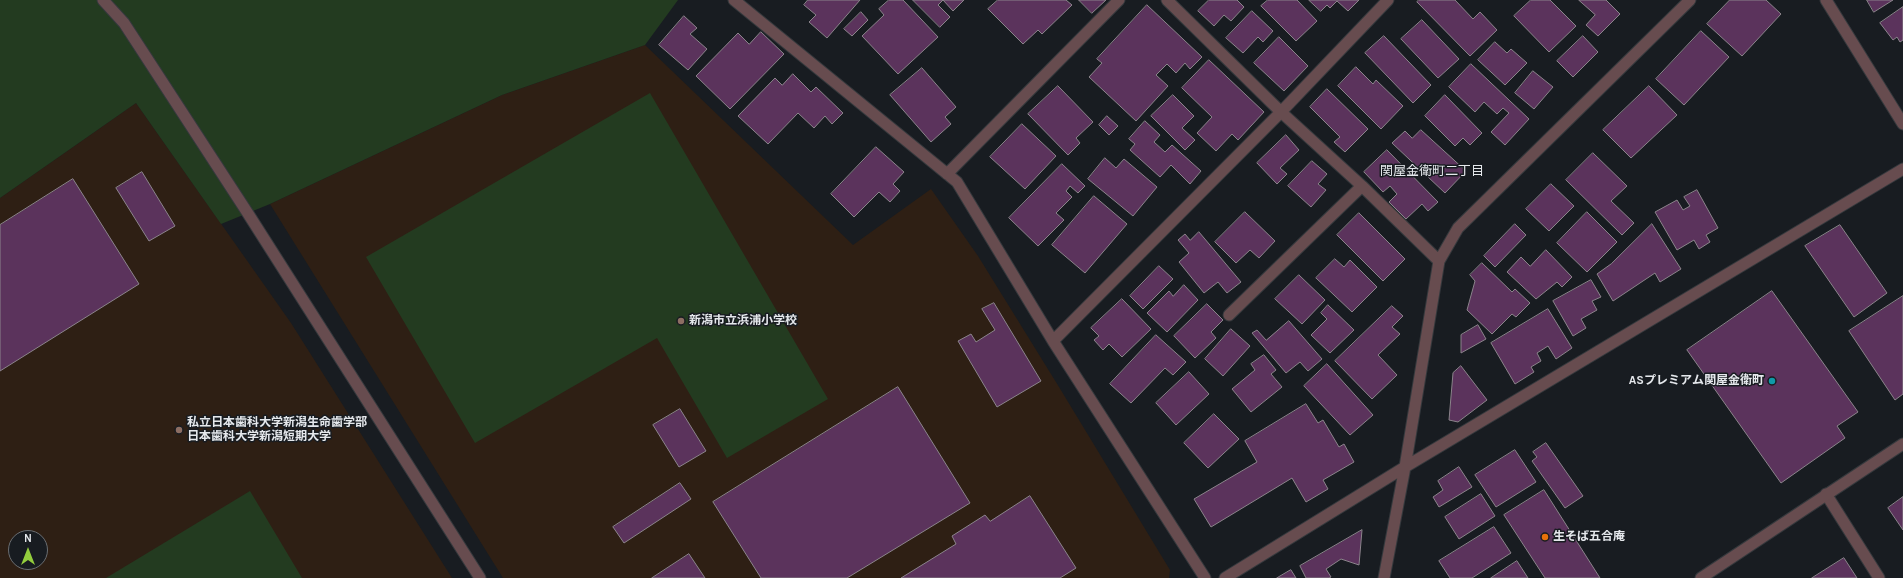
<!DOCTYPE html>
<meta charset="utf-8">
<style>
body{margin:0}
#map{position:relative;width:1903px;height:578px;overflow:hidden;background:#181c21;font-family:Karla,sans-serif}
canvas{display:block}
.north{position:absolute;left:8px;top:530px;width:40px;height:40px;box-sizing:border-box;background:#181c21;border:1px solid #6a6e72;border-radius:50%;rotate:0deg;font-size:11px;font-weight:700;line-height:16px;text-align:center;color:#e5e8ec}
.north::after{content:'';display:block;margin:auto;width:14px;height:18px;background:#93cd3d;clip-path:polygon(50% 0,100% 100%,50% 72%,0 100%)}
</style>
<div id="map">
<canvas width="1903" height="578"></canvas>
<div class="north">N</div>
</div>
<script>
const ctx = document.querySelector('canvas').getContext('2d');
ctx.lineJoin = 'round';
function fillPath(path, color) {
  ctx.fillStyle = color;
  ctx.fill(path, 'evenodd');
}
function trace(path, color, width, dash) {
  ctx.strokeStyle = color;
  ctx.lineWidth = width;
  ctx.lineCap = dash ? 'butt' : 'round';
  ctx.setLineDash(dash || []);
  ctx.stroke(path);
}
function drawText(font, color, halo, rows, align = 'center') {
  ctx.font = font + ' Karla,"Noto Sans JP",sans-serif';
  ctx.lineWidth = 3;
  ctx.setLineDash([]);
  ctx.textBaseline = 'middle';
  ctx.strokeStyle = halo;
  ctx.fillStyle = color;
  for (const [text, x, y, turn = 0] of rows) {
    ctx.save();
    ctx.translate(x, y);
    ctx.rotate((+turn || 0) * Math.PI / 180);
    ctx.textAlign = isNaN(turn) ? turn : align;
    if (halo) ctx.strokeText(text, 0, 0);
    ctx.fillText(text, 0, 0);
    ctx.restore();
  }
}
const education = new Path2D(`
 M 645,45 L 853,245 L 931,189 L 978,256 L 1059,387 L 1170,570 L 1169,578 L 503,578 L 270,204 L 502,95 Z
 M 136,103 L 291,323 L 452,578 L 0,578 L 0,198 ZM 16,538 L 40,538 L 40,562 L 16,562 Z`);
const green = new Path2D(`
 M 0,0 L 678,0 L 645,45 L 502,95 L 270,204 L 221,224 L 136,103 L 0,198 Z
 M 650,93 L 828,399 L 727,458 L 657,338 L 475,443 L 366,257 Z
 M 250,491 L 302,578 L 106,578 Z`);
const building = new Path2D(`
 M 808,0 L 860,0 L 827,38 L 809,22 L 816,15 L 804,5 Z
 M 889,0 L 903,0 L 938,37 L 898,74 L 862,36 L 884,15 L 879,9 Z
 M 913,0 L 964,0 L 953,11 L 943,0 L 938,5 L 950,17 L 940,27 Z
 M 998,0 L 1066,0 L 1072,5 L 1042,34 L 1038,30 L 1023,44 L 988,9 Z
 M 1079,0 L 1106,0 L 1092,13 Z
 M 1209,0 L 1237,0 L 1244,7 L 1231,21 L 1224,15 L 1214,26 L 1198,11 Z
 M 1268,0 L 1297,0 L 1317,21 L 1296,41 L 1261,6 Z
 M 1309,0 L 1359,0 L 1348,11 L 1337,1 L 1330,8 L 1327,5 L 1321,11 Z
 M 1419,0 L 1455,0 L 1473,19 L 1480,12 L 1497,30 L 1470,56 L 1417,2 Z
 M 1531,0 L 1550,0 L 1576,26 L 1549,52 L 1514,16 Z
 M 1579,0 L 1606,0 L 1620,14 L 1598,36 L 1586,25 L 1595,15 Z
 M 1730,0 L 1766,0 L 1781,14 L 1742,56 L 1707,24 Z
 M 1867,0 L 1893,0 L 1874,12 Z
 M 1147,5 L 1202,57 L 1190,69 L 1185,63 L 1176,73 L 1167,64 L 1156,75 L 1168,86 L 1136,121 L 1089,77 L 1102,63 L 1097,59 Z
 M 1903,7 L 1903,40 L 1900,42 L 1897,37 L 1893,40 L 1880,23 Z
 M 1252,11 L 1273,31 L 1263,42 L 1258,37 L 1243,53 L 1226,38 Z
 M 861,12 L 868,20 L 852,36 L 844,29 Z
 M 684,16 L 697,28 L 690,34 L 707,49 L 688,70 L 659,45 Z
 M 1422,20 L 1459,59 L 1438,78 L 1401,39 Z
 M 1701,31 L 1729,57 L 1684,105 L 1656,79 Z
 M 761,32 L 784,54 L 730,109 L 696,76 L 738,33 L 749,44 Z
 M 1384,36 L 1431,85 L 1413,103 L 1365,53 Z
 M 1583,36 L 1598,52 L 1573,77 L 1557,61 Z
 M 1279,37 L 1308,66 L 1284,91 L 1254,63 Z
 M 1495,42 L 1507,53 L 1511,49 L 1527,63 L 1505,85 L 1478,60 Z
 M 1209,60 L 1264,112 L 1238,140 L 1232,134 L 1216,151 L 1197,133 L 1212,117 L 1182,88 Z
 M 1471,64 L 1529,119 L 1505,145 L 1491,132 L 1509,113 L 1503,108 L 1497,114 L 1484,102 L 1475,112 L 1449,87 Z
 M 1356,67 L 1373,84 L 1376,80 L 1403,106 L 1381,129 L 1338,86 Z
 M 922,68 L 956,107 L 945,117 L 951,124 L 931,142 L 890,95 Z
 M 1533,71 L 1553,87 L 1534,109 L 1515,93 Z
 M 793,74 L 811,92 L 816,87 L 843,113 L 832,124 L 825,116 L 814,128 L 798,113 L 768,144 L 738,116 L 775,78 L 782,85 Z
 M 1058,86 L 1093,122 L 1076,138 L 1080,143 L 1068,155 L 1028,114 Z
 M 1649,86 L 1677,115 L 1631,158 L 1603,130 Z
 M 1327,89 L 1368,129 L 1345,152 L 1334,142 L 1340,137 L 1310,107 Z
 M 1173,95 L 1194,116 L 1182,128 L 1195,140 L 1185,150 L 1151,116 Z
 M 1445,95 L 1482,133 L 1470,145 L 1463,138 L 1455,146 L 1425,116 Z
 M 1107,116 L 1118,126 L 1109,135 L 1099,125 Z
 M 1145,121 L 1160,135 L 1154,142 L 1165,152 L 1172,145 L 1201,171 L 1190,184 L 1171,165 L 1160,177 L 1130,150 L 1135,144 L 1129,139 Z
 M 1022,124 L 1056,156 L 1025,189 L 990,157 Z
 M 1421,130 L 1466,171 L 1445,193 L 1392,143 L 1405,131 L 1412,138 Z
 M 1286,135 L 1299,150 L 1280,168 L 1287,174 L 1277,184 L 1257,163 Z
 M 876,147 L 904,172 L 893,184 L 900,191 L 890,202 L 879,192 L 854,217 L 831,194 Z
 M 1387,150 L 1438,202 L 1428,211 L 1422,204 L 1406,219 L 1389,202 L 1397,194 L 1390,186 L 1383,192 L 1364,172 Z
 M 1593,153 L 1627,186 L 1611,201 L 1634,223 L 1622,235 L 1566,180 Z
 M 1105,158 L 1116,168 L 1124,159 L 1157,187 L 1133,216 L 1088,179 Z
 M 1312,161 L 1327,174 L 1318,184 L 1326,190 L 1311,207 L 1288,186 Z
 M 1062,164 L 1085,186 L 1078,193 L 1070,186 L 1066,191 L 1072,197 L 1056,213 L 1064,220 L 1038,246 L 1009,218 Z
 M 142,172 L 175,226 L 149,241 L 116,188 Z
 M 73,179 L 139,284 L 0,371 L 0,225 Z
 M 1551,184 L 1574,206 L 1549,231 L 1526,209 Z
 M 1697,190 L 1718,228 L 1706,235 L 1710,242 L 1699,249 L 1694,240 L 1677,250 L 1655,212 L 1677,200 L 1683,210 L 1690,206 L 1684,197 Z
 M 1094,196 L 1127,224 L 1085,273 L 1052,245 Z
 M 1245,212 L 1275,241 L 1259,258 L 1250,250 L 1236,263 L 1215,242 Z
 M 1587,212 L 1617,242 L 1587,272 L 1557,243 Z
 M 1359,213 L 1405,259 L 1383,281 L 1337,235 Z
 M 1515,224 L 1526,235 L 1495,267 L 1484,256 Z
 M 1652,224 L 1681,269 L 1660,282 L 1655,273 L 1613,301 L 1597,274 L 1611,264 Z
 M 1840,225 L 1887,293 L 1854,317 L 1805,246 Z
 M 1199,232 L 1241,282 L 1227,293 L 1218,282 L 1204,293 L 1179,262 L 1189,253 L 1178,240 L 1185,234 L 1190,240 Z
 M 1546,250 L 1572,277 L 1562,287 L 1557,282 L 1536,299 L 1507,272 L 1521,257 L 1530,266 Z
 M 1335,259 L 1344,267 L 1350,260 L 1377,287 L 1352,312 L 1316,278 Z
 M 1482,263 L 1512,292 L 1515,289 L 1530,303 L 1516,317 L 1512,314 L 1492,334 L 1467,310 L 1475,281 L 1470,275 Z
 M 1159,266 L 1173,279 L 1143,309 L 1130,296 Z
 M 1299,275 L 1325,300 L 1302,324 L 1275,299 Z
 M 1591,280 L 1601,297 L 1592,301 L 1597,310 L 1581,319 L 1586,328 L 1573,336 L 1553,301 Z
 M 1184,285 L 1198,300 L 1167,332 L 1147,313 L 1169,291 L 1173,296 Z
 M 1772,291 L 1858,412 L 1837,426 L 1845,438 L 1781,483 L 1687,350 Z
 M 1903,296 L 1903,394 L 1895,400 L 1849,331 Z
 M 1122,299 L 1151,329 L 1122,357 L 1109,344 L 1103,350 L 1094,340 L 1099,336 L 1091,328 Z
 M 994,303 L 1041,381 L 997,407 L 958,341 L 971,334 L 976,342 L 995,330 L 982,309 Z
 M 1207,304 L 1223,320 L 1211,332 L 1216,338 L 1195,358 L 1174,336 Z
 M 1328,305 L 1354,330 L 1330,353 L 1311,335 L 1327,319 L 1321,313 Z
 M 1392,306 L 1403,316 L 1392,327 L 1400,334 L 1378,355 L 1397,375 L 1372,399 L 1335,361 Z
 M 1548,309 L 1572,348 L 1556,359 L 1548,346 L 1537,353 L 1541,361 L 1531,367 L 1534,372 L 1515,384 L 1491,343 Z
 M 1289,321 L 1322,359 L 1308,371 L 1300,362 L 1286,373 L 1252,333 L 1257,330 L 1266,340 Z
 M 1478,325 L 1486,339 L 1461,353 L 1461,335 Z
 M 1231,329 L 1250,346 L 1223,376 L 1205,359 Z
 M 1156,335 L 1186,362 L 1173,375 L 1165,368 L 1131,403 L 1110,384 Z
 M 1264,355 L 1276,370 L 1271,374 L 1282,387 L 1251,412 L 1232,389 L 1255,370 L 1251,364 Z
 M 1327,364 L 1373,415 L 1350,435 L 1304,386 Z
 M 1461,366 L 1487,400 L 1458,422 L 1449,420 L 1453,373 Z
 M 1189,372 L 1209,394 L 1176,425 L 1156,403 Z
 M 898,387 L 970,503 L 847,578 L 761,578 L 713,502 Z
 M 1306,404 L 1318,423 L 1323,420 L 1339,447 L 1344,444 L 1354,462 L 1323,480 L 1328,489 L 1306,502 L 1292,478 L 1211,527 L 1194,499 L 1257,462 L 1245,441 Z
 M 680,409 L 706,451 L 679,467 L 653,425 Z
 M 1214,414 L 1239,439 L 1208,468 L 1184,443 Z
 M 1546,443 L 1583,496 L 1565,508 L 1532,461 L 1537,457 L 1533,452 Z
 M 1515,450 L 1536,482 L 1496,507 L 1475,475 Z
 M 1459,467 L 1472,487 L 1439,507 L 1433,497 L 1443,490 L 1438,481 Z
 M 680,483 L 691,499 L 624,543 L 613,527 Z
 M 1544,490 L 1600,578 L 1545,578 L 1504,515 Z
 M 1481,494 L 1495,516 L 1459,539 L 1445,517 Z
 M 1030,496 L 1076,568 L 1060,578 L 901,578 L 956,544 L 952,536 L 985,515 L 990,521 Z
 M 1903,497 L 1903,530 L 1888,508 Z
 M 1494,527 L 1511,553 L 1472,578 L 1450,578 L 1439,561 Z
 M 1362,530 L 1359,565 L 1341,559 L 1326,569 L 1331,577 L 1329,578 L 1306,578 L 1300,566 Z
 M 689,554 L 705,578 L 652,578 Z
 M 1844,558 L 1857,578 L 1812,578 Z
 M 1517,561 L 1528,578 L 1491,578 Z
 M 1291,570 L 1296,578 L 1277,578 Z`);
const minor = new Path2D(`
 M 103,0 L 124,23 L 247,212 L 480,578
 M 734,0 L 957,182 L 1053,341 L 1205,578
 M 1167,0 L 1281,112 L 1362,186 L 1439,261
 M 947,174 L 1119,0
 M 1229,315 L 1362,186
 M 1053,341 L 1281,112 L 1388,0
 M 1826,494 L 1879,578
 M 1225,578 L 1405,467 L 1903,169
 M 1384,578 L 1405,467 L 1439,261 L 1458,228 L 1690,0`);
const tertiary = new Path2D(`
 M 1826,0 L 1903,124
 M 1701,578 L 1903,444`);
const markers = [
 [681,321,4,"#8d6e63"],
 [1772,381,4,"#0f9aa8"],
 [179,430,4,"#8d6e63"],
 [1545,537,4,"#e8710a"]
];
const poiNames = [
 ["新潟市立浜浦小学校",689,321],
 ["ASプレミアム関屋金衛町",1764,381,"right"],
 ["私立日本歯科大学新潟生命歯学部",187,423],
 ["日本歯科大学新潟短期大学",187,437],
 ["生そば五合庵",1553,537]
];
const neighbourhoodNames = [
 ["関屋金衛町二丁目",1432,171]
];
fillPath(education, '#2e1f14');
fillPath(green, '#233b20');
fillPath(building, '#5b335c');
trace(building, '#8b848b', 1);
trace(minor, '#35393d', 13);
trace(tertiary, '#35393d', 13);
trace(minor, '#674c4f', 11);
trace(tertiary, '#674c4f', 11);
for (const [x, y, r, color] of markers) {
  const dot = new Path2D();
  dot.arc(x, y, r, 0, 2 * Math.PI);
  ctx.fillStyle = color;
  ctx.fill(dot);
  trace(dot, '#181c21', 1.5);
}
drawText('bold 12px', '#e5e8ec', '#181c21', poiNames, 'left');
drawText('13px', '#e5e8ec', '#181c21', neighbourhoodNames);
</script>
